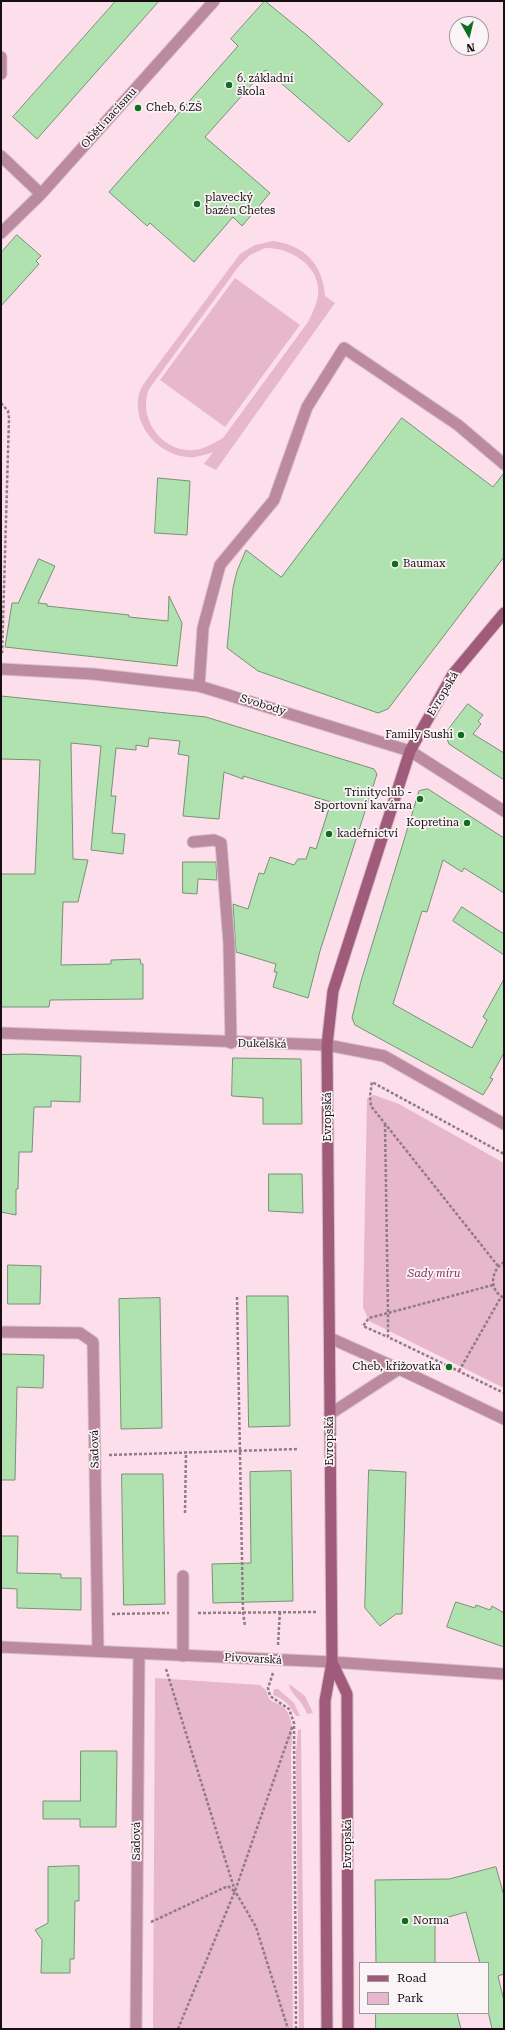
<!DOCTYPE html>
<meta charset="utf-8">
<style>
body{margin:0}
#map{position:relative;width:505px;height:2030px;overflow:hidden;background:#fddfeb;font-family:"Roboto Serif",serif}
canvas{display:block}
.frame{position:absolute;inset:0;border:2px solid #180d12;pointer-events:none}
.legend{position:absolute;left:359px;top:1962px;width:130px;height:52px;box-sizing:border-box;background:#fbf4f6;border:1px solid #a0989b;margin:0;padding:5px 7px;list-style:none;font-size:12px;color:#180d12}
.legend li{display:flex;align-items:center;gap:8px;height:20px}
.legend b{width:20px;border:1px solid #a0989b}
.north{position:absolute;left:449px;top:16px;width:40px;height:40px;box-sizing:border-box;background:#fbf4f6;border:1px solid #a0989b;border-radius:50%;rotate:172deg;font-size:11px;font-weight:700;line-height:16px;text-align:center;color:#180d12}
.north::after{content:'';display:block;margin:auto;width:14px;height:18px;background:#0e701f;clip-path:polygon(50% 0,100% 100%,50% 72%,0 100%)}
</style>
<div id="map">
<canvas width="505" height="2030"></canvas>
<div class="frame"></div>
<ul class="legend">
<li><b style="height:5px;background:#a05b7b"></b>Road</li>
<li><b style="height:11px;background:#e7b7cb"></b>Park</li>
</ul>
<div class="north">N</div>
</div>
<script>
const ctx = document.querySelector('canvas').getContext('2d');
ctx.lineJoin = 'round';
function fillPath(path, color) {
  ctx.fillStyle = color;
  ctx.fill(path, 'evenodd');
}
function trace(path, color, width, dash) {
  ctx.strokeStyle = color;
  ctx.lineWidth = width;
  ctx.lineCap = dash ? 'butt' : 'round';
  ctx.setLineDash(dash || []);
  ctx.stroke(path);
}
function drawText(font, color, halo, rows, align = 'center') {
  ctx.font = font + ' "Roboto Serif",serif';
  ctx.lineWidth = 3.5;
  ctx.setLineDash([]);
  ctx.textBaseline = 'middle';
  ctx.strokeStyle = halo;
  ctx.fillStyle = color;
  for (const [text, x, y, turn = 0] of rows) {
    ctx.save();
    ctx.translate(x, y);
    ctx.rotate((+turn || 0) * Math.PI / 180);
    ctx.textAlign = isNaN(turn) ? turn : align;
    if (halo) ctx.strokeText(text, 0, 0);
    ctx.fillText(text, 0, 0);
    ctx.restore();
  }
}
const green = new Path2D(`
 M 273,241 C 305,245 323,265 325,296 L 335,303 L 216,470 L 204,464 L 213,452 C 207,454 201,456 195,457 C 162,460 131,426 139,394 C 141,387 146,381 150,375 L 240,254 L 255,245 ZM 265,248 C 291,247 322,267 318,296 C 316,306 312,314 308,322 L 223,438 C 214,443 205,449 194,450 C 162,453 137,418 149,389 L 239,266 L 250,255 Z
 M 235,278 L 300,325 L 225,427 L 160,380 Z
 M 374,1095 L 399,1104 L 504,1163 L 504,1388 L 369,1321 L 363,1307 L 367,1098 Z
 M 155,1678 L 260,1685 L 266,1690 L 269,1699 C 273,1703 279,1703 283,1707 C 295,1717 292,1739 291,1753 L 293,2029 L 153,2029 Z
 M 289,1684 L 305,1696 L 313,1713 L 307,1714 C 304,1702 290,1694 289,1684 Z
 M 274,1689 L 278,1689 L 294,1703 L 300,1716 L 296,1716 C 290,1706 285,1699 273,1695 Z
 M 301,1729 L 304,2029 L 299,2029 L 296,1752 L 298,1730 Z`);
const building = new Path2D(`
 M 116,1 L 159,1 L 37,139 L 13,117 Z
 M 265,1 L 308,36 L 383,104 L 349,142 L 266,70 L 263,72 L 205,137 L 270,193 L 242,226 L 233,217 L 194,262 L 150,223 L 147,226 L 109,192 L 238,46 L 231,39 Z
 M 17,235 L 41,256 L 36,261 L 39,264 L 1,306 L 1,253 Z
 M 402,418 L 493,487 L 504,473 L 504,557 L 388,709 L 378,713 L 258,671 L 227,648 L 233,588 L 237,571 L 246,550 L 281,577 Z
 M 158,478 L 190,481 L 187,535 L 155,533 Z
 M 39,559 L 55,566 L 38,603 L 47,604 L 47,606 L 129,615 L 129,617 L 168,621 L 169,596 L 182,623 L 177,666 L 5,647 L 12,603 L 18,603 Z
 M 1,696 L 206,717 L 374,769 L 377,774 L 320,951 L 308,998 L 273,987 L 277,972 L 274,972 L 276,964 L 236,952 L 233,904 L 248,909 L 259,873 L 264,874 L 270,857 L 294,865 L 298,859 L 306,859 L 310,847 L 316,849 L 331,802 L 243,776 L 243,779 L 224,772 L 219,819 L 183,816 L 189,756 L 178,754 L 180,741 L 149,738 L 148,747 L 136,745 L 136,750 L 116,748 L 111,796 L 116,796 L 112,833 L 125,834 L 123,854 L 91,850 L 101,746 L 71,743 L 73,859 L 88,860 L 78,902 L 63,902 L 61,965 L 111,964 L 111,960 L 140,959 L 141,964 L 143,964 L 143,999 L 50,1000 L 49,1007 L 1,1007 L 1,874 L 35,874 L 40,760 L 1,759 Z
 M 468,704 L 483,715 L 478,721 L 481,724 L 473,734 L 504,753 L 504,780 L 449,744 L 445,734 Z
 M 428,789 L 504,838 L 504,893 L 464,868 L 462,872 L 443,860 L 427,912 L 422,911 L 393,1004 L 472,1048 L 487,1020 L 483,1017 L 504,979 L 504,1053 L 490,1078 L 493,1079 L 483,1095 L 355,1025 L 352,1018 L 361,981 L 419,791 Z
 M 183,862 L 216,862 L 217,880 L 198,879 L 197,894 L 183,893 Z
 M 462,907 L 504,934 L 504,955 L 453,921 Z
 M 24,1054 L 81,1056 L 80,1102 L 51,1101 L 51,1107 L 34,1107 L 32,1152 L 19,1152 L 18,1189 L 16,1189 L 16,1215 L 1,1212 L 1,1055 Z
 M 233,1058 L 301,1059 L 302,1124 L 263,1124 L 263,1098 L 232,1096 Z
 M 269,1174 L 302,1174 L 303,1213 L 269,1211 Z
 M 8,1265 L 41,1266 L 40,1304 L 8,1304 Z
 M 247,1296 L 288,1296 L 290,1426 L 249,1427 Z
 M 160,1298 L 162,1428 L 121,1429 L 119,1299 Z
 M 1,1354 L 44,1355 L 43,1388 L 17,1387 L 15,1480 L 1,1480 Z
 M 369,1470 L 406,1472 L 402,1614 L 396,1614 L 380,1626 L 365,1608 Z
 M 291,1471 L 293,1601 L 213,1603 L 212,1564 L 251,1563 L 250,1472 Z
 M 122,1474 L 163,1474 L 165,1604 L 124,1605 Z
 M 1,1536 L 18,1536 L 17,1573 L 61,1574 L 61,1578 L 81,1578 L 81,1610 L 17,1608 L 17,1589 L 1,1588 Z
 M 456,1602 L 475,1608 L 476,1605 L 490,1610 L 492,1606 L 504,1613 L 504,1647 L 447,1627 Z
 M 81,1751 L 117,1751 L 116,1827 L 80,1827 L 80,1819 L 43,1819 L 43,1801 L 80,1801 Z
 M 79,1866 L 79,1901 L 75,1901 L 74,1959 L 70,1959 L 70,1973 L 41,1973 L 42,1940 L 35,1930 L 48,1923 L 48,1867 Z
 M 496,1867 L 504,1896 L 504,1974 L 498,1976 L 504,2001 L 504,2029 L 492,2029 L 488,2011 L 488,1963 L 480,1963 L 466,1912 L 435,1921 L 435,1963 L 376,1963 L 375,1880 L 449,1879 Z
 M 376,2013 L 457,2013 L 461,2029 L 376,2029 Z`);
const path = new Path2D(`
 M 1,403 L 8,411 L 9,418 L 2,655
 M 385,1124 L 388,1313 L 369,1318 L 363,1326 L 388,1337
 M 504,1262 C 491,1270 488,1290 504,1298
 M 498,1266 L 371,1106 L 370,1096 L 372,1082 L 504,1154
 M 493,1285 L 388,1313 L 388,1337 L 504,1393
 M 237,1297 L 243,1612 L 245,1626
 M 459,1371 L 501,1297
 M 109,1455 L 298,1449
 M 185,1513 L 186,1452
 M 198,1613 L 317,1612
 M 112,1614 L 169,1613
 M 278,1645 L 280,1611
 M 166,1669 L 235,1891 L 256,1927 L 288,2029
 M 273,1673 L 268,1688 L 270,1696 L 289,1709 L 294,1723 L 296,2029
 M 151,1922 L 228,1886 L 234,1891
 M 178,2029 L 235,1891 L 293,1725`);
const service = new Path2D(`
 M 1,57 L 1,74
 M 199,686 L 203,628 L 220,565 L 274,500 L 307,407 L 344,348 L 458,425 L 504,464
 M 193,842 L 214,840 L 221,843 L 229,943 L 231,1043
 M 183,1576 L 183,1656`);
const pedestrian = new Path2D(`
 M 410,751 L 504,811`);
const minor = new Path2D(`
 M 1,156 L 41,194
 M 1,233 L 41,194 L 214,1
 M 1,669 L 93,674 L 199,686 L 410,751
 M 1,1033 L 327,1045 L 384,1056 L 504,1124
 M 1,1332 L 80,1333 L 93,1342 L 98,1651
 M 330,1338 L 399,1369 L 504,1419
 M 330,1414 L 399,1369
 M 136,2029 L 139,1654`);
const tertiary = new Path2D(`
 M 1,1647 L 332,1662 L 504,1674`);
const secondary = new Path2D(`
 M 332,1662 L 347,1694 L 348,2029
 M 327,2029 L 325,1701 L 332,1662 L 327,1045 L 333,991 L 410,751 L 453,674 L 504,613`);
const markers = [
 [229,85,4,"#0e701f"],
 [138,108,4,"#0e701f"],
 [197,204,4,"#0e701f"],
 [395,564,4,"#0e701f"],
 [461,735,4,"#0e701f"],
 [420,799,4,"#0e701f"],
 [467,823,4,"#0e701f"],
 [329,834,4,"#0e701f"],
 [449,1367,4,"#0e701f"],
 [405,1921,4,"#0e701f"]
];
const poiNames = [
 ["6. základní",237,79],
 ["škola",237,92],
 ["Cheb, 6.ZŠ",146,108],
 ["plavecký",205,198],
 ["bazén Chetes",205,211],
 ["Baumax",403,564],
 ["Family Sushi",453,735,"right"],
 ["Trinityclub -",412,793,"right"],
 ["Sportovní kavárna",412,806,"right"],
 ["Kopretina",459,823,"right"],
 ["kadeřnictví",337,834],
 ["Cheb, křižovatka",441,1367,"right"],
 ["Norma",413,1921]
];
const streetNames = [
 ["Obětí nacismu",109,118,-48],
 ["Evropská",443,694,-59],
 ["Svobody",263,705,17],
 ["Dukelská",262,1044,1],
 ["Evropská",328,1117,-90],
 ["Evropská",330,1441,-90],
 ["Sadová",95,1449,-91],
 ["Pivovarská",253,1659,3],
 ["Sadová",137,1841,-90],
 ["Evropská",348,1844,-90]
];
const parkNames = [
 ["Sady míru",434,1274]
];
fillPath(green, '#e7b7cb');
fillPath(building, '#b0e2b0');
trace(building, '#789078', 1);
trace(service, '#d8bdc8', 13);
trace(pedestrian, '#d8bdc8', 13);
trace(minor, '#d8bdc8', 13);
trace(tertiary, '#d8bdc8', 13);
trace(secondary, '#d8bdc8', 13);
trace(path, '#917c84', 2.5, [3, 2]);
trace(service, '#bb8a9f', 11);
trace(pedestrian, '#bb8a9f', 11);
trace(minor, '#bb8a9f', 11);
trace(tertiary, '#bb8a9f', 11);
trace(secondary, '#a05b7b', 11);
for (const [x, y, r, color] of markers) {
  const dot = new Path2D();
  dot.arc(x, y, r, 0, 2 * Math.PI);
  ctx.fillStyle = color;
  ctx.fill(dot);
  trace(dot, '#fbf4f6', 1.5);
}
drawText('11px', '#180d12', '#fbf4f6', poiNames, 'left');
drawText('11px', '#180d12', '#fbf4f6', streetNames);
drawText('italic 11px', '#803259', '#fbf4f6', parkNames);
</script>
